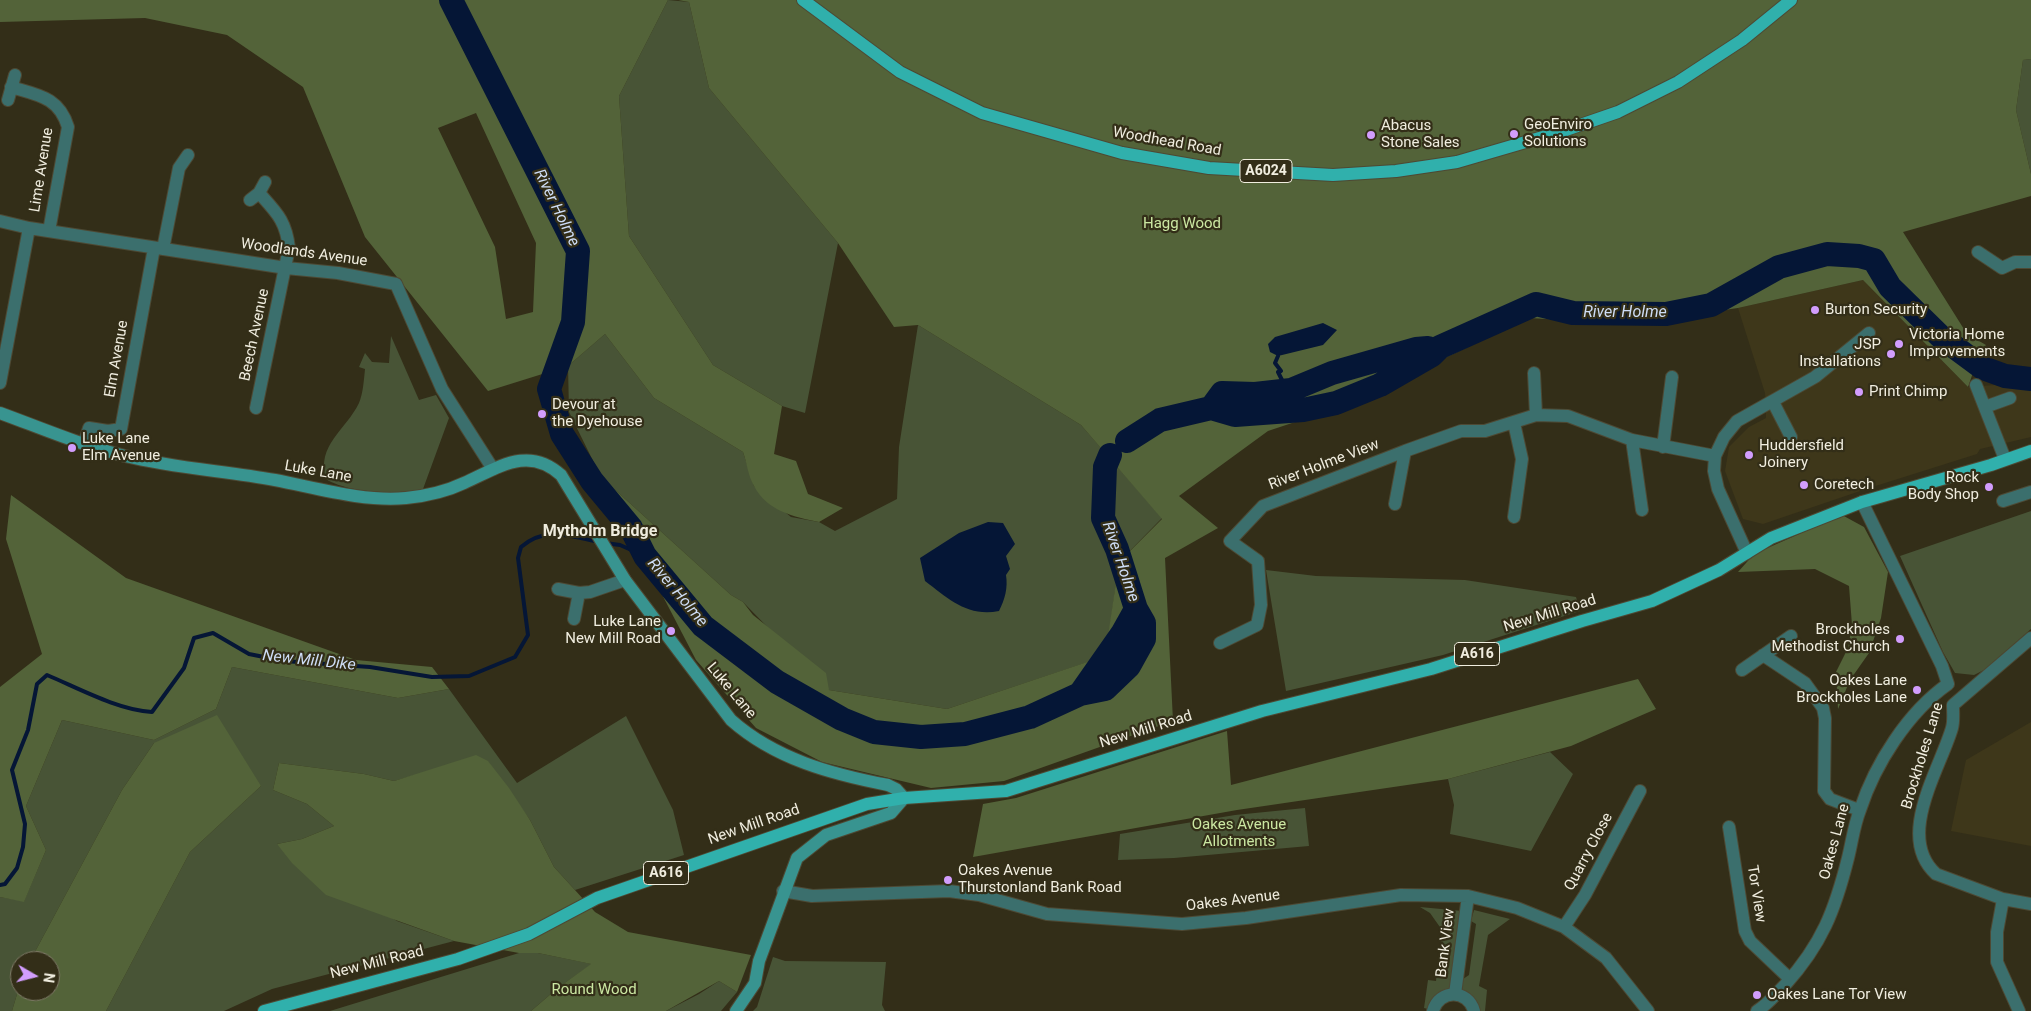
<!DOCTYPE html>
<style>
body{margin:0}
#map{position:relative;width:2031px;height:1011px;overflow:hidden;background:#332e18;font-family:Roboto,sans-serif}
canvas{display:block}
.north{position:absolute;left:10px;top:951px;width:50px;height:50px;box-sizing:border-box;background:#332e18;border:1px solid #7f7a68;border-radius:50%;rotate:98deg;font-size:14px;font-weight:700;line-height:20px;text-align:center;color:#f0eddf}
.north::after{content:'';display:block;margin:auto;width:18px;height:22px;background:#d29dfd;clip-path:polygon(50% 0,100% 100%,50% 72%,0 100%)}
</style>
<div id="map">
<canvas width="2031" height="1011"></canvas>
<div class="north">N</div>
</div>
<script>
const ctx = document.querySelector('canvas').getContext('2d');
ctx.lineJoin = 'round';
function fillPath(path, color) {
  ctx.fillStyle = color;
  ctx.fill(path, 'evenodd');
}
function trace(path, color, width, dash) {
  ctx.strokeStyle = color;
  ctx.lineWidth = width;
  ctx.lineCap = dash ? 'butt' : 'round';
  ctx.setLineDash(dash || []);
  ctx.stroke(path);
}
function drawText(font, color, halo, rows, align = 'center') {
  ctx.font = font + ' Roboto,sans-serif';
  ctx.lineWidth = 4.5;
  ctx.setLineDash([]);
  ctx.textBaseline = 'middle';
  ctx.strokeStyle = halo;
  ctx.fillStyle = color;
  for (const [text, x, y, turn = 0] of rows) {
    ctx.save();
    ctx.translate(x, y);
    ctx.rotate((+turn || 0) * Math.PI / 180);
    ctx.textAlign = isNaN(turn) ? turn : align;
    if (halo) ctx.strokeText(text, 0, 0);
    ctx.fillText(text, 0, 0);
    ctx.restore();
  }
}
const built = new Path2D(`
 M 1863,280 L 1968,387 L 1995,385 L 2031,387 L 2031,437 L 1980,449 L 1977,454 L 1866,489 L 1763,524 L 1743,519 L 1725,471 L 1729,447 L 1749,427 L 1766,418 L 1765,393 L 1738,308 Z
 M 2031,722 L 2031,846 L 1951,831 L 1966,760 Z`);
const green = new Path2D(`
 M 668,0 L 689,2 L 709,88 L 838,243 L 805,413 L 782,406 L 713,365 L 629,236 L 619,96 Z
 M 2031,59 L 2031,174 L 2016,110 L 2023,60 Z
 M 918,325 L 1081,425 L 1162,518 L 1119,562 L 1106,656 L 947,709 L 829,690 L 743,602 L 731,595 L 601,477 L 569,412 L 568,366 L 605,334 L 654,398 L 743,452 L 754,486 L 791,517 L 819,522 L 835,531 L 897,499 L 899,447 Z
 M 391,336 L 419,400 L 436,395 L 449,418 L 423,489 C 398,495 347,493 326,479 C 316,445 346,430 359,403 C 363,394 364,379 365,369 L 359,367 L 365,353 L 372,362 L 389,363 Z
 M 2031,511 L 2031,629 L 1984,670 L 1974,675 L 1955,673 L 1943,652 L 1900,556 Z
 M 1266,570 L 1316,576 L 1465,580 L 1576,597 L 1580,611 L 1443,655 L 1286,691 Z
 M 232,667 L 398,698 L 449,689 L 517,783 L 626,716 L 673,810 L 684,855 L 575,890 L 554,867 L 530,820 L 488,762 L 430,771 L 394,781 L 364,774 L 279,763 L 273,790 L 307,804 L 334,826 L 302,839 L 277,844 L 397,921 L 454,941 L 272,989 L 224,1011 L 106,1011 L 190,852 L 261,786 L 154,743 L 122,790 L 30,961 L 20,961 L 20,984 L 12,1011 L 0,1011 L 0,897 L 24,901 L 46,850 L 26,806 L 62,720 L 154,740 L 216,709 Z
 M 1550,752 L 1573,774 L 1531,851 L 1450,834 L 1454,805 L 1448,779 Z
 M 1305,808 L 1309,846 L 1174,858 L 1118,860 L 1120,834 L 1235,815 Z
 M 1420,907 L 1462,911 L 1453,988 C 1441,993 1432,996 1428,1009 L 1424,1008 L 1428,980 L 1436,981 L 1442,930 L 1430,913 Z
 M 1474,910 L 1510,919 L 1488,935 L 1479,986 L 1487,990 L 1485,1011 L 1479,1011 L 1462,990 L 1463,979 L 1469,975 L 1476,924 L 1471,921 Z
 M 519,953 L 538,953 L 592,964 L 559,987 L 531,1011 L 330,1011 Z
 M 773,957 L 785,961 L 886,962 L 882,1005 L 885,1011 L 753,1011 L 757,1007 Z
 M 719,981 L 737,992 L 721,1011 L 666,1011 L 699,994 Z`);
const forest = new Path2D(`
 M 0,0 L 668,0 L 619,96 L 629,236 L 713,365 L 782,406 L 774,454 L 796,461 L 808,494 L 843,508 L 819,522 C 794,517 767,511 754,486 C 748,476 747,463 743,452 L 654,398 L 605,334 L 568,366 L 488,391 L 365,237 L 303,87 L 227,35 L 145,18 L 0,22 ZM 476,113 L 536,243 L 533,312 L 506,319 L 495,247 L 438,128 Z
 M 678,0 L 2031,0 L 2031,59 L 2023,60 L 2016,110 L 2031,174 L 2031,196 L 1903,232 L 1967,334 L 1986,345 L 1977,361 L 1968,387 L 1863,280 L 1738,308 L 1626,324 L 1530,318 L 1340,407 L 1268,431 L 1179,496 L 1218,528 L 1165,558 L 1173,721 L 1004,781 L 931,788 L 822,762 L 756,728 L 696,660 L 601,477 L 731,595 L 743,602 L 753,615 L 826,673 L 829,690 L 947,709 L 1105,656 L 1119,562 L 1162,519 L 1081,425 L 918,325 L 894,327 L 838,243 L 709,88 L 689,2 Z
 M 11,495 L 126,578 L 356,660 L 432,667 L 449,689 L 398,698 L 232,667 L 216,709 L 154,740 L 62,720 L 26,806 L 46,850 L 24,902 L 0,897 L 0,687 L 42,654 L 6,539 Z
 M 1842,515 L 1864,527 L 1888,572 L 1881,618 L 1869,653 L 1850,680 L 1838,709 L 1836,672 L 1848,648 L 1852,625 L 1849,586 L 1815,569 L 1738,572 L 1754,554 Z
 M 1638,679 L 1656,709 L 1571,746 L 1448,779 L 1237,810 L 973,857 L 983,804 L 1016,798 L 1227,731 L 1231,785 Z
 M 217,715 L 261,786 L 190,852 L 106,1011 L 12,1011 L 20,984 L 20,991 L 50,991 L 50,961 L 30,961 L 122,790 L 154,743 Z
 M 476,755 L 488,761 L 509,788 L 530,820 L 554,867 L 595,912 L 628,932 L 751,955 L 737,992 L 719,981 L 666,1011 L 531,1011 L 559,987 L 591,964 L 538,953 L 519,953 L 454,941 L 326,895 L 292,863 L 277,844 L 302,839 L 334,826 L 307,804 L 273,790 L 279,763 L 364,774 L 394,781 Z`);
const water = new Path2D(`
 M 1323,323 L 1337,330 L 1323,345 L 1278,356 L 1270,352 L 1268,344 L 1275,337 Z
 M 988,522 L 1003,523 L 1015,544 L 1006,556 L 1010,569 L 1006,575 C 1008,588 1005,599 999,611 C 967,617 949,599 925,581 L 920,558 L 959,533 Z`);
const stream = new Path2D(`
 M 1278,356 L 1275,363 L 1281,371 L 1278,372 L 1287,390
 M 605,543 L 620,545 L 645,556
 M 0,885 L 5,884 L 17,868 L 23,847 L 25,824 L 12,770 L 28,730 L 37,684 L 47,675 C 78,688 118,710 152,712 L 184,668 L 194,638 L 213,633 L 249,654 L 284,661 L 370,667 L 432,677 L 469,676 L 515,657 L 528,635 L 518,558 L 521,547 C 546,526 569,536 599,542`);
const river = new Path2D(`
 M 451,0 L 578,251 L 573,322 L 549,389 L 562,434 L 592,481 L 631,528 L 645,556 L 703,626 L 777,682 L 842,719 L 874,732 L 921,737 L 965,734 L 1030,717 L 1080,694 L 1105,689 L 1129,666 L 1144,639 L 1144,623 L 1136,609 L 1117,549 L 1103,518 L 1105,467 L 1110,455
 M 1211,408 L 1222,393 L 1255,394 L 1291,390 L 1332,373 L 1416,349 L 1428,348
 M 1127,441 L 1160,420 L 1211,408 L 1235,415 L 1303,410 L 1336,403 L 1380,385 L 1432,355 L 1440,347 L 1536,304 L 1573,313 L 1666,314 L 1711,305 L 1779,267 L 1827,254 L 1859,256 L 1874,260 L 1890,287 L 1941,337 L 1983,368 L 2005,376 L 2031,379
 M 1080,694 L 1122,634 L 1136,609`);
const street = new Path2D(`
 M 11,87 C 38,95 59,97 68,127 L 49,231
 M 8,100 L 15,75
 M 250,200 L 259,193 L 265,182
 M 0,221 L 29,228 L 286,268 L 338,273 L 396,284 L 442,389 L 493,469
 M 163,249 L 179,168 L 188,155
 M 1978,252 L 2002,268 L 2015,262 L 2031,262
 M 1534,373 L 1536,415
 M 0,383 L 29,228
 M 1976,385 L 2005,459
 M 1773,402 L 1791,437
 M 1985,407 L 2010,398
 M 256,408 L 289,248 C 286,221 277,213 259,193
 M 1514,423 L 1522,459 L 1514,517
 M 1632,440 L 1642,510
 M 84,444 L 89,428 L 108,431 L 121,429 L 154,248
 M 1663,447 L 1672,377
 M 2003,501 L 2031,492
 M 1395,504 L 1405,451
 M 1747,553 L 1718,489 L 1714,471 L 1715,456 L 1724,437 L 1737,421 L 1815,377 L 1869,333
 M 558,589 L 579,593
 M 574,619 L 579,593 L 590,592 L 625,580
 M 2031,638 L 1953,705 C 1953,713 1954,721 1952,728 C 1940,769 1895,837 1936,874 L 2003,899 L 2031,904
 M 1220,643 L 1257,625 L 1261,605 L 1258,561 L 1230,541 L 1263,506 L 1405,451 L 1461,431 L 1485,431 L 1536,415 L 1568,416 L 1632,440 L 1715,456
 M 1763,655 L 1805,683 L 1823,708 L 1825,718 L 1824,791 L 1830,799 L 1859,810
 M 1742,670 L 1791,636
 M 1729,827 L 1745,931 L 1750,941 L 1790,979
 M 783,891 L 812,896 L 949,891 L 979,895 L 1047,914 L 1182,924 L 1246,918 L 1401,895 L 1468,896 L 1517,908 L 1564,927 L 1606,958 L 1648,1011
 M 2003,899 L 1997,932 L 1997,962 L 2019,1011
 M 1564,927 L 1585,895 L 1640,791
 M 1455,994 L 1468,896
 M 1433,1011 C 1439,989 1468,989 1474,1011
 M 1757,1011 C 1768,1004 1776,994 1785,985 C 1822,944 1835,910 1848,858 C 1852,842 1854,825 1860,810 C 1875,764 1908,712 1948,684 L 1942,666 L 1862,502`);
const secondary = new Path2D(`
 M 0,413 C 41,428 83,446 125,456 C 174,468 225,471 275,480 C 317,488 363,502 406,498 C 426,496 445,492 464,483 C 498,468 528,445 561,475 L 625,580 L 731,720 C 775,759 831,774 888,785 L 896,789 L 904,798 L 891,813 L 826,835 L 797,858 L 759,961 L 755,983 L 736,1011`);
const primary = new Path2D(`
 M 803,0 L 900,72 L 982,113 L 1122,153 L 1209,168 L 1333,175 L 1396,171 L 1457,162 L 1560,132 L 1618,112 L 1678,82 L 1742,40 L 1791,0
 M 264,1011 L 458,959 L 529,934 L 597,898 L 867,804 L 904,798 L 1006,791 L 1262,711 L 1431,669 L 1582,621 L 1652,601 L 1719,570 L 1771,538 L 1862,502 L 1991,465 L 2031,451`);
const markers = [
 [1514,134,5,"#d29dfd"],
 [1371,135,5,"#d29dfd"],
 [1815,310,5,"#d29dfd"],
 [1899,344,5,"#d29dfd"],
 [1891,354,5,"#d29dfd"],
 [1859,392,5,"#d29dfd"],
 [542,414,5,"#d29dfd"],
 [72,448,5,"#d29dfd"],
 [1749,455,5,"#d29dfd"],
 [1804,485,5,"#d29dfd"],
 [1989,487,5,"#d29dfd"],
 [671,631,5,"#d29dfd"],
 [1900,639,5,"#d29dfd"],
 [1917,690,5,"#d29dfd"],
 [948,880,5,"#d29dfd"],
 [1757,995,5,"#d29dfd"]
];
const shields = [
 [1266,171,52],
 [1477,654,45],
 [666,873,45]
];
const shieldNames = [
 ["A6024",1266,171],
 ["A616",1477,654],
 ["A616",666,873]
];
const poiNames = [
 ["GeoEnviro",1524,125],
 ["Solutions",1524,142],
 ["Abacus",1381,126],
 ["Stone Sales",1381,143],
 ["Burton Security",1825,310],
 ["Victoria Home",1909,335],
 ["Improvements",1909,352],
 ["JSP",1881,345,"right"],
 ["Installations",1881,362,"right"],
 ["Print Chimp",1869,392],
 ["Devour at",552,405],
 ["the Dyehouse",552,422],
 ["Luke Lane",82,439],
 ["Elm Avenue",82,456],
 ["Huddersfield",1759,446],
 ["Joinery",1759,463],
 ["Rock",1979,478,"right"],
 ["Body Shop",1979,495,"right"],
 ["Coretech",1814,485],
 ["Luke Lane",661,622,"right"],
 ["New Mill Road",661,639,"right"],
 ["Brockholes",1890,630,"right"],
 ["Methodist Church",1890,647,"right"],
 ["Oakes Lane",1907,681,"right"],
 ["Brockholes Lane",1907,698,"right"],
 ["Oakes Avenue",958,871],
 ["Thurstonland Bank Road",958,888],
 ["Oakes Lane Tor View",1767,995]
];
const streetNames = [
 ["Woodhead Road",1167,142,10],
 ["Lime Avenue",42,170,-81],
 ["Woodlands Avenue",304,253,8],
 ["Beech Avenue",255,335,-78],
 ["Elm Avenue",117,359,-80],
 ["River Holme View",1324,465,-21],
 ["Luke Lane",318,472,10],
 ["New Mill Road",1550,614,-17],
 ["Luke Lane",731,691,50],
 ["New Mill Road",1146,730,-17],
 ["Brockholes Lane",1923,756,-73],
 ["New Mill Road",754,825,-19],
 ["Oakes Lane",1835,842,-75],
 ["Quarry Close",1589,852,-62],
 ["Tor View",1756,894,81],
 ["Oakes Avenue",1233,901,-7],
 ["Bank View",1446,943,-83],
 ["New Mill Road",377,963,-14]
];
const parkNames = [
 ["Hagg Wood",1182,224],
 ["Oakes Avenue",1239,825],
 ["Allotments",1239,842],
 ["Round Wood",594,990]
];
const waterNames = [
 ["River Holme",556,208,64],
 ["River Holme",1625,313],
 ["River Holme",1120,562,71],
 ["River Holme",677,593,50],
 ["New Mill Dike",309,661,6]
];
const neighbourhoodNames = [
 ["Mytholm Bridge",600,532]
];
fillPath(built, '#3e371a');
fillPath(green, '#485436');
fillPath(forest, '#536339');
fillPath(water, '#051636');
trace(stream, '#051636', 4);
trace(river, '#051636', 24);
trace(street, '#4d4934', 14);
trace(secondary, '#4d4934', 14);
trace(primary, '#4d4934', 14);
trace(street, '#3b6f6d', 12);
trace(secondary, '#389490', 12);
trace(primary, '#30b0ac', 12);
for (const [x, y, r, color] of markers) {
  const dot = new Path2D();
  dot.arc(x, y, r, 0, 2 * Math.PI);
  ctx.fillStyle = color;
  ctx.fill(dot);
  trace(dot, '#332e18', 2);
}
for (const [x, y, w] of shields) {
  const box = new Path2D();
  box.roundRect(x - w / 2, y - 11.5, w, 23, 4);
  ctx.fillStyle = '#332e18';
  ctx.fill(box);
  trace(box, '#f0eddf', 1);
}
drawText('bold 14px', '#f0eddf', null, shieldNames);
drawText('15px', '#f0eddf', '#332e18', poiNames, 'left');
drawText('15px', '#f0eddf', '#332e18', streetNames);
drawText('15px', '#cbe7a2', '#332e18', parkNames);
drawText('italic 16px', '#ceddf6', '#332e18', waterNames);
drawText('bold 16px', '#f0eddf', '#332e18', neighbourhoodNames);
</script>
